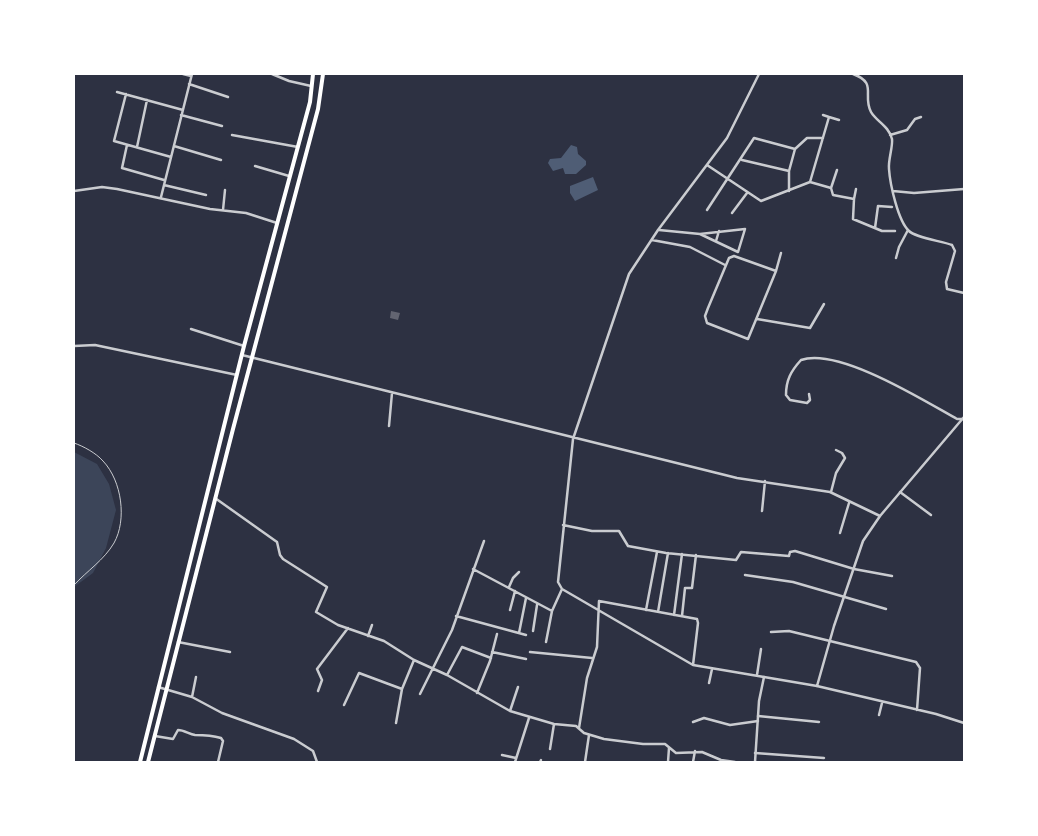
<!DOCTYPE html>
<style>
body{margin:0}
#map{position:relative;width:1038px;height:836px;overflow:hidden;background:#2d3142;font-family:Figtree,sans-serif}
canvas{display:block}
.frame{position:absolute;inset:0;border:75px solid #fff;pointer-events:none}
</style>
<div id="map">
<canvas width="1038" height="836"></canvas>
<div class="frame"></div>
</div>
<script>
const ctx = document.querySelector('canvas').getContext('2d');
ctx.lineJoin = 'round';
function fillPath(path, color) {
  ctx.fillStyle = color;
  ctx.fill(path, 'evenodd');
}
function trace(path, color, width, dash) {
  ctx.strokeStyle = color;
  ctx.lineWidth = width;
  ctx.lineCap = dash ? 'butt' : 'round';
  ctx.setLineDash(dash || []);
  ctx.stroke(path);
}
const green = new Path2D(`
 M 74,452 L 97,464 L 109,484 L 116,510 L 106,548 L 93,573 L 74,587 Z`);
const water = new Path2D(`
 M 571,145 L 577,147 L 578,154 L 586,161 L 586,165 L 576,174 L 565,174 L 563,168 L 553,171 L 548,163 L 550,159 L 561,158 Z
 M 593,177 L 598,190 L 575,201 L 570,193 L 570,186 Z`);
const building = new Path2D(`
 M 391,311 L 400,313 L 398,320 L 390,318 Z`);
const service = new Path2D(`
 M 74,443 C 83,446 96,453 103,461 C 122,481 127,520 114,543 C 104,560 87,571 74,585`);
const minor = new Path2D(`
 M 183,74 L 191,76
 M 272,74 L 289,81 L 311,86
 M 759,74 L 727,138 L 658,230 L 629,274 L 573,439 L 558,582 L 562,589 L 693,665 L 764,677
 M 853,74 C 878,83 862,95 871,112 C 876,121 889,126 892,139 C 893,147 888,160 889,169 C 890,184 898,221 909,231 C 916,238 942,241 952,245 L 955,251 L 946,282 L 947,289 L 964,293
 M 189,84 L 228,97
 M 117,92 L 183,110
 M 126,94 L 114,141 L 171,157
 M 181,115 L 222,126
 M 829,117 L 839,120
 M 232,135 L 298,147
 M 890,135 L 907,130 L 915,119 L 921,117
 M 127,145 L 122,168 L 164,180
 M 174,146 L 221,160
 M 137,147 L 147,100
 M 795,149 L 807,138 L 823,138
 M 742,160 L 789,171
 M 707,165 L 761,201 L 810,182 L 831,188 L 837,170
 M 255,166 L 289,176
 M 810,182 L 829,117 L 823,115
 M 164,185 L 206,195
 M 831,188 L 833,195 L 854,199 L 853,219 L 882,231 L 895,231
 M 74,191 L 102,187 L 117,189 L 210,209 L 246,213 L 277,223
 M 893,191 L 914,193 L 964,189
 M 161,197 L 192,74
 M 854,199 L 856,189
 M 223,210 L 225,190
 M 707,210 L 754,138 L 795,149 L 789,171 L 789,191
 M 732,213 L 747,193
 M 875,228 L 878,206 L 892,207
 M 659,230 L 700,234 L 738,252 L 745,229 L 700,234
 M 652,240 L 690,247 L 725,265
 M 716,241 L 719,231
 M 896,258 L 899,247 L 908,230
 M 776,271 L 748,339 L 707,323 L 705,316 L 708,308 L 729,258 L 734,256 L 776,271 L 781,253
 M 757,319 L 810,328 L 824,304
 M 191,329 L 244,346
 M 74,346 L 95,345 L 237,375
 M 242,355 L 737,478 L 830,492 L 880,516
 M 809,394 L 810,400 L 807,403 L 790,400 L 786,395 C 786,380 791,371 801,360 C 838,347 923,400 957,419 L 963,419
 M 389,426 L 392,393
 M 831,492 L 836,473 L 845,458 L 842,453 L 836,450
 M 900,492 L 931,515
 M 215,498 L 277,542 L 280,555 L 283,559 L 327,587 L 316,612 L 338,625 L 384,641 L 414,660 L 447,675 L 510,711 L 554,724 L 576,726 L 584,733 L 604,739 L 643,744 L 665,744 L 676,753 L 702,752 L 721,760 L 735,762
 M 762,511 L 765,481
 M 563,525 L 592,531 L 619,531 L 628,546 L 666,553 L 736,560 L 741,552 L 789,556 L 790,552 L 795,551 L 854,569 L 892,576
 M 840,533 L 849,503
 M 473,569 L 552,611
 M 745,575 L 793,582 L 886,609
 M 509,587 L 513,578 L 519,572
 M 510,610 L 515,591
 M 646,610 L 657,552
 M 658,612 L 668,553
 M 674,615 L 682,554
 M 456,616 L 526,635
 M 682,616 L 685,588 L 692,588 L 696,555
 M 533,631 L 537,605
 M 771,632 L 789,631 L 916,662 L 920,668 L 917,710
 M 519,633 L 526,598
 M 368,636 L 372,625
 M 178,642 L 230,652
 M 546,642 L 552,611 L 562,589
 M 492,652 L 526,659
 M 530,652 L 592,658
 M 447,675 L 462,647 L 491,658
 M 757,675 L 761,649
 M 709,683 L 712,669
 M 817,686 L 936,714 L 964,723
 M 158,687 L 192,697 L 222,713 L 294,739 L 313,751 L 317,762
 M 318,691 L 322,680 L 317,669 L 348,628
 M 477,693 L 490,661 L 497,634
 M 420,694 L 452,630 L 484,541
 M 192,697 L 196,677
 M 344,705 L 359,673 L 402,689
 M 510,711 L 518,687
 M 879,715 L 882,703
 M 758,716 L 819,722
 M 693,722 L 704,718 L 730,725 L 758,721
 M 396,723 L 402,689 L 414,660
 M 579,728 L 587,678 L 597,647 L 599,601 L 697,619 L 698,623 L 693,665
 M 155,736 L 173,739 L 178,730 C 184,730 189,734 195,735 C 204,735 211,735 221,738 L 223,741 L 218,762
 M 550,749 L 554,724
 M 755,753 L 824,758
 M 502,755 L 516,758
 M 515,762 L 529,718
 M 540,762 L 541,760
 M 585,762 L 589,735
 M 668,762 L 669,748
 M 693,762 L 695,751`);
const tertiary = new Path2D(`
 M 755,762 L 759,701 L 764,677 L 817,686 L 834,626 L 863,541 L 880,516 L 964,417`);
const primary = new Path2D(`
 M 140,762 L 244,346 L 310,102 L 313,74
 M 148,762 L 233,429 L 318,109 L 323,74`);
fillPath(green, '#3c4559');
fillPath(water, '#4f5d75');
fillPath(building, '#626471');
trace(service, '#caccd0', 1);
trace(minor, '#caccd0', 2.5);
trace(tertiary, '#caccd0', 2.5);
trace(primary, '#fff', 4);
</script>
